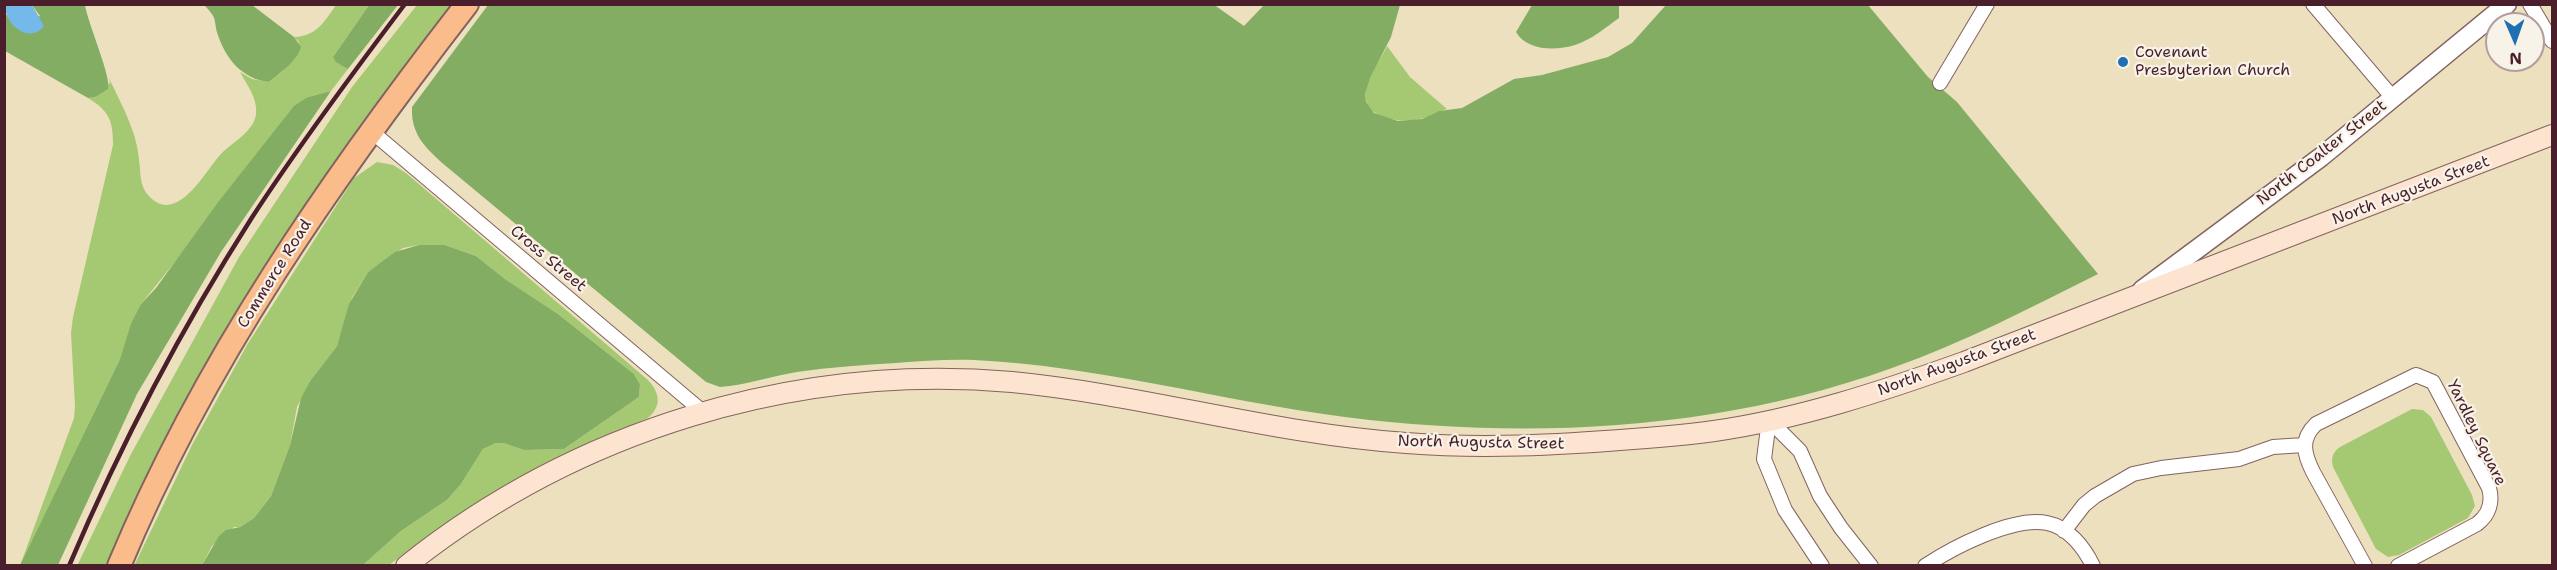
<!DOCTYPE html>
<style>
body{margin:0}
#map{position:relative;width:2557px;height:570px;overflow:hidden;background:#ede0bf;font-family:"Shantell Sans",sans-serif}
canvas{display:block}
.frame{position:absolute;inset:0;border:6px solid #4a1f2b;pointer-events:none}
.north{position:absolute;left:2485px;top:12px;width:60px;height:60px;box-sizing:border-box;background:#f7f3e8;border:2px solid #b29e9c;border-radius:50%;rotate:178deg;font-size:16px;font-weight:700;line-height:24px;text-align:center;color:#4a1f2b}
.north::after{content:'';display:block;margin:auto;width:21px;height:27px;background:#1f6fb2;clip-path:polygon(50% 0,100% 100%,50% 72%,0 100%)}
</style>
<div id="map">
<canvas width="2557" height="570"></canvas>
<div class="frame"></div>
<div class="north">N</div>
</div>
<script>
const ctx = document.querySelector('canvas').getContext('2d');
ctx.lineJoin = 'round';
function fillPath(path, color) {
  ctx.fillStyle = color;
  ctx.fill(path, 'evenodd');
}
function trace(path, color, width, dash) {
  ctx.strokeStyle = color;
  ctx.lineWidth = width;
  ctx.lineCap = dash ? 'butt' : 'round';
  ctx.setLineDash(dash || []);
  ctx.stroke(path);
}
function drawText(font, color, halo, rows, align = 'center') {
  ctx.font = font + ' "Shantell Sans",sans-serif';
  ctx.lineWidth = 4.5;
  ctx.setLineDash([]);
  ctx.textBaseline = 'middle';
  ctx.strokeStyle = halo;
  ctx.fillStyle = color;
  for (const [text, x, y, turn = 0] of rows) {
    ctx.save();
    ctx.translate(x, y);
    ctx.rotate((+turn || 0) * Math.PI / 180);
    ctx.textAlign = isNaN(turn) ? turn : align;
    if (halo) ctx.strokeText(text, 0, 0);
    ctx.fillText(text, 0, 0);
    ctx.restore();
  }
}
const green = new Path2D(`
 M 336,5 L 369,5 L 333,57 L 348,69 L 331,91 L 308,97 L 141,304 L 120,359 L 21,563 L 74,418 L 75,406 L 71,333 L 73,317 L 113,145 C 113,120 109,111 88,98 L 95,97 L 110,83 L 109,78 C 121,104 137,131 139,160 C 141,172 139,185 148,195 C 176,227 204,173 220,155 C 231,143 254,132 256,114 C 258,99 247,85 240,72 L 252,79 L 269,82 L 283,71 L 299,42 L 294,37 C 317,36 324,22 336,5 Z
 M 417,5 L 453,5 L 122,532 L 108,565 L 77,566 L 131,454 L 239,257 L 352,87 Z
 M 1387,46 L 1410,77 L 1447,109 C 1437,111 1429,117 1420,119 C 1399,124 1359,118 1366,88 C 1370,73 1381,59 1387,46 Z
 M 377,162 L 393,165 L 406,173 L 648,380 C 660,393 662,406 648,418 L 550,461 L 509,483 L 466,510 L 389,565 L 363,565 L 401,531 L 447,500 L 461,484 L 483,449 L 496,443 L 503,443 L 524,450 L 564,449 L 639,397 L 640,384 L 634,374 L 558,314 L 505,279 L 476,256 L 445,245 L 419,245 L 403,248 L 368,272 L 352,298 L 337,346 L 310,381 L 297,407 L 290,445 L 271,496 L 254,518 L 240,527 L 234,527 L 212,546 L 202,565 L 134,566 L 192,445 L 247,345 L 354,178 Z
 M 2412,409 L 2423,410 L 2431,417 L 2472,495 L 2475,506 L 2468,518 L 2399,555 L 2388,557 L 2376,549 L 2334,469 C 2330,461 2332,452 2340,447 Z`);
const forest = new Path2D(`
 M 1213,4 L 1244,26 L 1264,5 L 1400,5 L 1391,37 L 1370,78 L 1365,94 L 1366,102 L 1374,113 L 1398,121 L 1422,119 L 1439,111 L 1462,108 L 1514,79 L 1542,75 L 1608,57 L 1632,43 L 1666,5 L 1868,5 L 1928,77 L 1957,102 L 2098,274 C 2030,308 1963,343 1892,368 C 1717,431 1528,440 1345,417 C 1221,401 1099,366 974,360 C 948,359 922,361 896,363 C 863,365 830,367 797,372 C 772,376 746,385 720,387 L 706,382 L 441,162 C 423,145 411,133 412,107 L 488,5 Z
 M 1619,4 L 1619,18 C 1605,28 1591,40 1575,45 C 1556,51 1527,51 1516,32 L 1532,5 Z
 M 32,5 L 85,5 C 88,24 112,78 108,89 L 95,97 L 88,98 L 5,51 L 4,11 L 14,26 L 40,16 Z
 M 204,5 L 252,5 L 294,37 L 301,47 C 297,61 280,73 269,82 C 244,79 228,62 219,38 C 212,20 220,21 204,5 Z
 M 369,5 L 398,5 L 348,69 L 336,62 L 333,57 Z
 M 331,91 L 221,252 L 137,394 L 58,565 L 20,565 L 120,359 L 131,324 L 141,304 L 156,288 L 219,201 L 294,106 L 308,97 Z
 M 419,245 L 445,245 L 476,256 L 505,279 L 558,314 L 634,374 L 640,384 L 639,397 L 564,449 L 524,450 L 503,443 L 496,443 L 483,449 L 461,484 L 447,500 L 401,531 L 363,565 L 202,565 L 219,536 L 226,530 L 240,527 L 254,518 L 271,496 L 290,445 L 301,398 L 310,381 L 337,346 L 349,304 L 368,272 L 395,252 Z`);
const water = new Path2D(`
 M 5,4 L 32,5 L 44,26 C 29,45 4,24 5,4 Z`);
const minor = new Path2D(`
 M 2313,4 L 2393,98
 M 2530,4 L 2552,41
 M 1940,83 L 1987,4
 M 371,131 L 703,412
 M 1769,420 L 1800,451 L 1820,496 L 1841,528 L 1871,566
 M 1769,420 L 1764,459 L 1785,510 L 1822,566
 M 2064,531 L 2084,505 L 2095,496 L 2133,474 L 2161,468 L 2239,459 L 2273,447 L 2304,445
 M 1925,566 C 1952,548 2013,516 2047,523 C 2068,527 2084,547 2093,566
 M 2365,566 L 2313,472 C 2304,454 2300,439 2316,424 L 2416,375 L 2433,382 L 2489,488 C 2493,502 2489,515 2477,524 L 2398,566`);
const tertiary = new Path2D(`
 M 2142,290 L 2321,157 L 2507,4`);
const secondary = new Path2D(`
 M 406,566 C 576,430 795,363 1012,382 C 1145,395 1273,434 1406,443 C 1482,449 1557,445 1633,439 C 1660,437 1687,435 1714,431 C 1799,419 1883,391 1964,362 L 2552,135`);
const primary = new Path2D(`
 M 119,566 C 204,361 332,178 467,4`);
const rail = new Path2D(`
 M 69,566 C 120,446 181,329 251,219 C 299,145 352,74 405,4`);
const markers = [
 [2123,62,6,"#1f6fb2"]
];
const poiNames = [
 ["Covenant",2135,53],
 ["Presbyterian Church",2135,71]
];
const streetNames = [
 ["North Coalter Street",2322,153,-38],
 ["North Augusta Street",2411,191,-21],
 ["Cross Street",548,259,40],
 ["Commerce Road",275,274,-58],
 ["North Augusta Street",1957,363,-20],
 ["Yardley Square",2476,433,64],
 ["North Augusta Street",1481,443,1]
];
fillPath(green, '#a5c972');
fillPath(forest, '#84ad64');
fillPath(water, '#75b8ea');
trace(minor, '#83635f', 16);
trace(tertiary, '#83635f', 21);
trace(secondary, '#83635f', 22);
trace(primary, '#83635f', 26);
trace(minor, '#fff', 14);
trace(tertiary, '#fff', 18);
trace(secondary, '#fde4d0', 20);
trace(primary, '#f9bc8a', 22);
trace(rail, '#4a1f2b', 4.5);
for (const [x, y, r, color] of markers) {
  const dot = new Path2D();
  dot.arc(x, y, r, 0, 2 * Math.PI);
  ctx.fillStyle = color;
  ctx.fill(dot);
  trace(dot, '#f7f3e8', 2);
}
drawText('16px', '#4a1f2b', '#f7f3e8', poiNames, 'left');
drawText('16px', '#4a1f2b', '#f7f3e8', streetNames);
</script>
